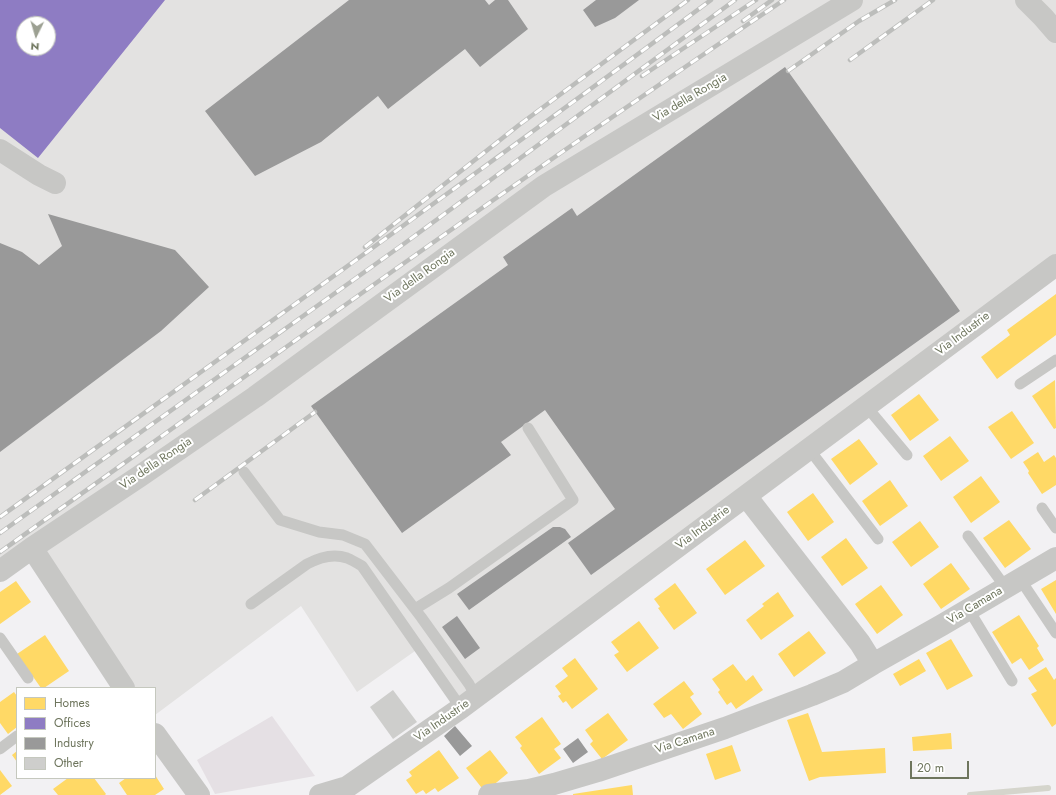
<!DOCTYPE html>
<style>
body{margin:0}
#map{position:relative;width:1056px;height:795px;overflow:hidden;background:#f2f1f3;font-family:Jost,sans-serif}
canvas{display:block}
.legend{position:absolute;left:16px;top:687px;width:140px;height:92px;box-sizing:border-box;background:#fff;border:1px solid #c5c8be;margin:0;padding:5px 7px;list-style:none;font-size:12px;color:#6e755d}
.legend li{display:flex;align-items:center;gap:8px;height:20px}
.legend b{width:20px;border:1px solid #c5c8be}
.north{position:absolute;left:16px;top:16px;width:40px;height:40px;box-sizing:border-box;background:#fff;border:1px solid #c5c8be;border-radius:50%;rotate:185deg;font-size:11px;font-weight:700;line-height:16px;text-align:center;color:#6e755d}
.north::after{content:'';display:block;margin:auto;width:14px;height:18px;background:#9ca092;clip-path:polygon(50% 0,100% 100%,50% 72%,0 100%)}
.scale{position:absolute;left:910px;top:761px;width:59px;height:18px;box-sizing:border-box;border:2px solid #6e755d;border-top:0;padding-left:5px;font-size:12px;line-height:14px;white-space:nowrap;color:#6e755d;-webkit-text-stroke:3px #fff;paint-order:stroke}
</style>
<div id="map">
<canvas width="1056" height="795"></canvas>
<ul class="legend">
<li><b style="height:11px;background:#ffd966"></b>Homes</li>
<li><b style="height:11px;background:#8e7cc3"></b>Offices</li>
<li><b style="height:11px;background:#999"></b>Industry</li>
<li><b style="height:11px;background:#cececc"></b>Other</li>
</ul>
<div class="north">N</div>
<div class="scale">20 m</div>
</div>
<script>
const ctx = document.querySelector('canvas').getContext('2d');
ctx.lineJoin = 'round';
function fillPath(path, color) {
  ctx.fillStyle = color;
  ctx.fill(path, 'evenodd');
}
function trace(path, color, width, dash) {
  ctx.strokeStyle = color;
  ctx.lineWidth = width;
  ctx.lineCap = dash ? 'butt' : 'round';
  ctx.setLineDash(dash || []);
  ctx.stroke(path);
}
function drawText(font, color, halo, rows, align = 'center') {
  ctx.font = font + ' Jost,sans-serif';
  ctx.lineWidth = 4;
  ctx.setLineDash([]);
  ctx.textBaseline = 'middle';
  ctx.strokeStyle = halo;
  ctx.fillStyle = color;
  for (const [text, x, y, turn = 0] of rows) {
    ctx.save();
    ctx.translate(x, y);
    ctx.rotate((+turn || 0) * Math.PI / 180);
    ctx.textAlign = isNaN(turn) ? turn : align;
    if (halo) ctx.strokeText(text, 0, 0);
    ctx.fillText(text, 0, 0);
    ctx.restore();
  }
}
const built = new Path2D(`
 M 0,0 L 1056,0 L 1056,265 L 461,708 L 415,651 L 357,692 L 301,606 L 155,715 L 155,688 L 124,688 L 32,548 L 0,566 ZM 24,24 L 48,24 L 48,48 L 24,48 Z`);
const green = new Path2D(`
 M 272,716 L 315,776 L 215,794 L 197,760 Z`);
const homes = new Path2D(`
 M 1056,294 L 1056,335 L 997,379 L 981,357 L 1010,335 L 1007,330 Z
 M 1055,380 L 1056,428 L 1054,429 L 1032,396 Z
 M 919,394 L 939,420 L 910,441 L 891,415 Z
 M 1012,411 L 1034,443 L 1011,459 L 988,427 Z
 M 950,436 L 969,461 L 941,481 L 923,456 Z
 M 859,439 L 878,464 L 850,485 L 831,459 Z
 M 1038,452 L 1044,462 L 1054,455 L 1056,458 L 1056,485 L 1042,494 L 1028,473 L 1029,471 L 1023,462 Z
 M 981,476 L 1000,502 L 971,523 L 953,497 Z
 M 890,480 L 908,506 L 880,526 L 862,501 Z
 M 813,493 L 834,522 L 808,541 L 787,512 Z
 M 1009,520 L 1031,549 L 1005,568 L 983,538 Z
 M 920,521 L 939,547 L 911,567 L 892,542 Z
 M 846,538 L 868,568 L 842,586 L 821,557 Z
 M 745,540 L 765,566 L 725,595 L 706,569 Z
 M 951,563 L 970,589 L 941,609 L 923,584 Z
 M 1056,580 L 1056,614 L 1041,589 Z
 M 16,581 L 31,602 L 0,624 L 0,592 Z
 M 675,583 L 697,613 L 674,630 L 658,608 L 660,607 L 654,599 Z
 M 881,585 L 903,615 L 877,634 L 855,604 Z
 M 778,592 L 794,616 L 761,640 L 746,620 L 764,606 L 762,604 Z
 M 1019,615 L 1039,646 L 1037,648 L 1044,660 L 1029,670 L 1021,658 L 1012,664 L 992,632 Z
 M 639,621 L 659,648 L 627,672 L 614,655 L 619,652 L 611,642 Z
 M 809,631 L 826,653 L 794,677 L 778,654 Z
 M 45,635 L 69,671 L 44,688 L 41,688 L 17,654 Z
 M 951,639 L 973,676 L 947,690 L 926,653 Z
 M 575,658 L 598,689 L 572,709 L 566,701 L 563,703 L 558,696 L 561,694 L 555,686 L 568,676 L 562,668 Z
 M 919,659 L 926,671 L 900,686 L 893,674 Z
 M 733,664 L 746,681 L 753,675 L 763,690 L 736,709 L 731,702 L 727,705 L 718,692 L 720,690 L 712,679 Z
 M 1046,667 L 1054,680 L 1056,678 L 1056,724 L 1052,727 L 1031,694 L 1037,691 L 1028,678 Z
 M 684,681 L 694,694 L 690,697 L 702,714 L 683,729 L 671,714 L 664,718 L 653,704 Z
 M 14,692 L 17,696 L 17,727 L 8,734 L 0,723 L 0,702 Z
 M 608,713 L 628,740 L 602,759 L 590,744 L 593,741 L 585,730 Z
 M 808,713 L 822,752 L 885,748 L 886,773 L 820,777 L 809,781 L 787,720 Z
 M 542,717 L 561,744 L 554,749 L 561,758 L 539,774 L 520,748 L 522,746 L 515,737 Z
 M 951,733 L 952,749 L 913,751 L 912,737 Z
 M 732,745 L 741,771 L 715,780 L 706,754 Z
 M 439,750 L 459,778 L 438,792 L 435,788 L 426,794 L 423,790 L 416,794 L 406,780 L 412,776 L 409,772 Z
 M 490,750 L 508,773 L 485,792 L 466,768 Z
 M 17,751 L 17,762 L 12,755 Z
 M 0,770 L 12,786 L 0,795 Z
 M 155,775 L 164,789 L 155,795 L 127,795 L 119,783 L 126,778 L 155,778 Z
 M 68,778 L 94,778 L 106,794 L 105,795 L 58,795 L 53,789 Z
 M 632,785 L 633,795 L 573,795 L 573,794 Z`);
const offices = new Path2D(`
 M 0,0 L 165,0 L 38,158 L 0,128 ZM 24,24 L 48,24 L 48,48 L 24,48 Z`);
const industry = new Path2D(`
 M 349,0 L 485,0 L 489,5 L 495,0 L 508,0 L 528,29 L 480,67 L 465,49 L 388,109 L 378,96 L 321,142 L 255,176 L 205,111 Z
 M 596,0 L 639,0 L 615,18 L 595,27 L 583,10 Z
 M 785,67 L 960,311 L 591,575 L 568,543 L 615,509 L 545,410 L 501,442 L 511,455 L 402,533 L 311,406 L 508,265 L 503,257 L 572,208 L 577,216 Z
 M 48,214 L 175,250 L 209,287 L 161,331 L 0,452 L 0,243 L 22,252 L 39,265 L 62,246 Z
 M 553,527 L 560,527 L 565,529 L 571,537 L 469,610 L 457,594 Z
 M 457,616 L 480,648 L 465,659 L 442,627 Z
 M 455,726 L 472,746 L 460,756 L 444,736 Z
 M 578,738 L 588,752 L 573,763 L 563,749 Z`);
const stream = new Path2D(`
 M 970,795 L 1048,788`);
const building = new Path2D(`
 M 393,690 L 417,722 L 393,739 L 370,707 Z`);
const service = new Path2D(`
 M 1020,384 L 1056,360
 M 866,406 L 907,455
 M 809,449 L 878,539
 M 244,472 L 280,520 L 319,532 L 343,535 L 365,544 L 421,617 L 469,684 L 476,697
 M 1042,508 L 1056,528
 M 968,536 L 1006,588
 M 1020,579 L 1056,633
 M 251,604 L 307,564 C 320,557 333,553 347,558 C 352,560 357,563 362,566 L 461,708
 M 415,609 L 449,588 L 573,500 L 528,428
 M 969,610 L 1012,681
 M 0,638 L 28,678
 M 0,749 L 17,736`);
const minor = new Path2D(`
 M 1026,0 L 1043,17 L 1056,32
 M 0,150 L 39,175 L 55,183
 M 746,496 L 860,643 L 873,664
 M 32,548 L 124,688
 M 0,571 L 32,548 L 140,476 L 255,397 L 544,186 L 852,0
 M 155,734 L 199,795
 M 320,795 L 347,787 L 461,708 L 1056,265
 M 489,795 L 529,790 L 554,784 L 598,771 L 725,728 L 812,695 L 843,682 L 873,664 L 942,625 L 1056,558`);
const rail = new Path2D(`
 M 743,21 L 772,0
 M 850,60 L 933,0
 M 788,71 L 859,21 L 895,0
 M 642,76 L 756,0
 M 365,247 L 519,125 L 688,0
 M 195,500 L 315,412
 M 0,517 C 238,345 476,175 711,0
 M 0,533 L 405,243 L 735,0
 M 0,552 C 260,366 519,178 784,0`);
const streetNames = [
 ["Via della Rongia",690,98,-31],
 ["Via della Rongia",420,276,-36],
 ["Via Industrie",963,334,-37],
 ["Via della Rongia",156,464,-34],
 ["Via Industrie",703,528,-37],
 ["Via Camana",975,606,-31],
 ["Via Industrie",442,721,-35],
 ["Via Camana",685,741,-18]
];
fillPath(built, '#e3e2e1');
fillPath(green, '#e5e0e4');
fillPath(homes, '#ffd966');
fillPath(offices, '#8e7cc3');
fillPath(industry, '#999');
trace(stream, '#d5d5cc', 6);
fillPath(building, '#cececc');
trace(service, '#c7c7c5', 11);
trace(minor, '#c7c7c5', 22);
trace(rail, '#bcbdbb', 4.5);
trace(rail, '#fff', 3, [9]);
drawText('12px', '#6e755d', '#fff', streetNames);
</script>
